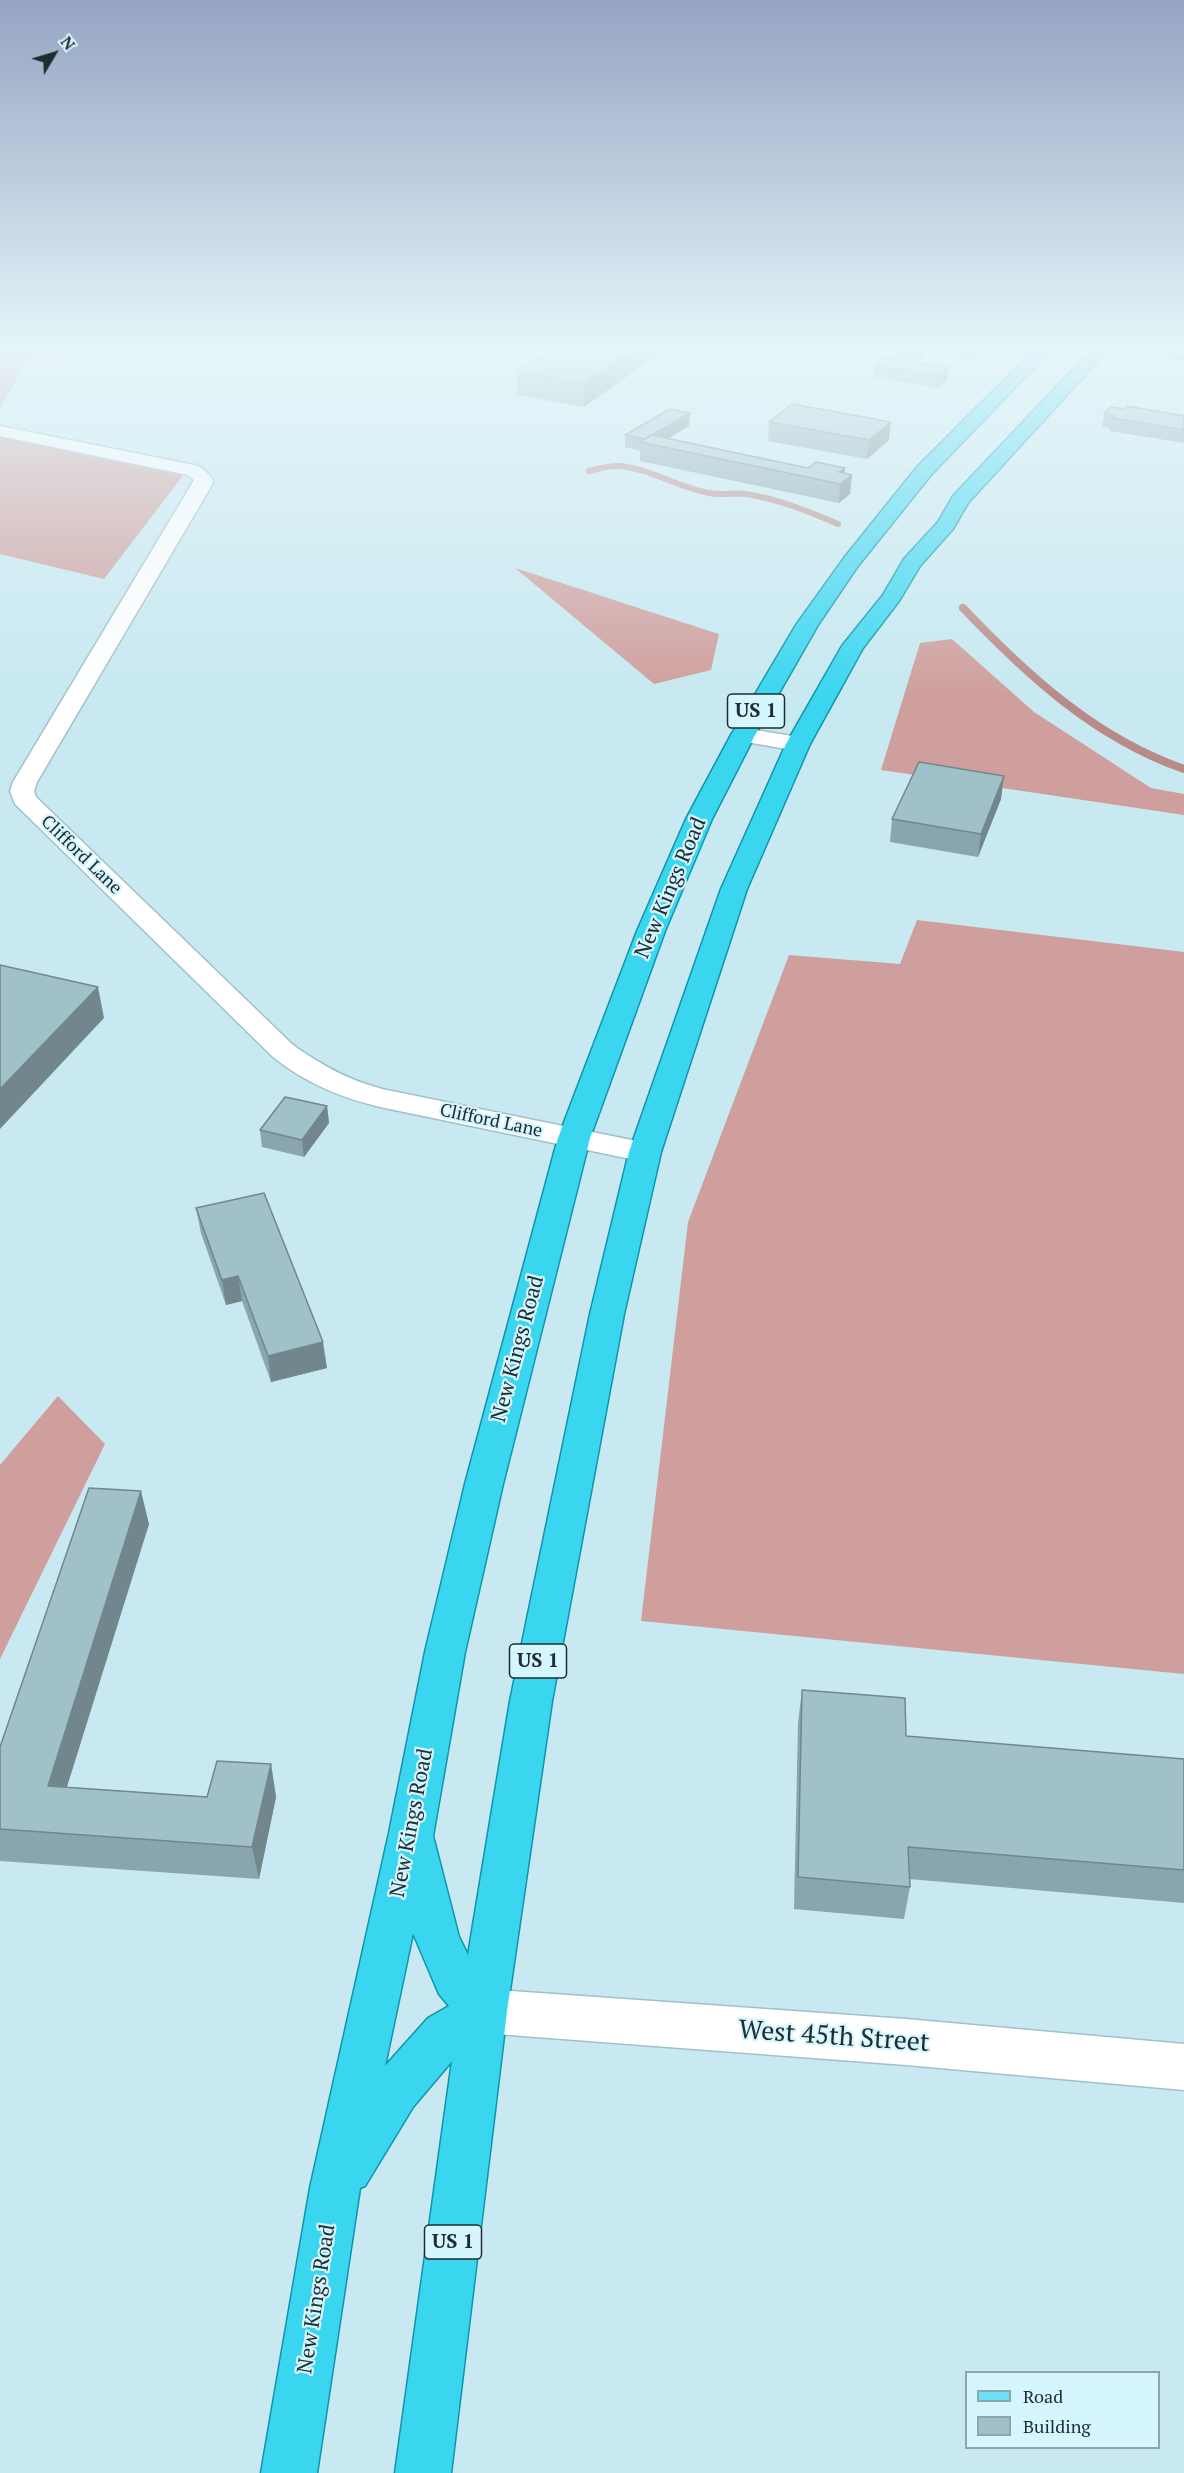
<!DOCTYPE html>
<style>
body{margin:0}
#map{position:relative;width:1184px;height:2473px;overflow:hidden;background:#c8e9f1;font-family:"PT Serif",serif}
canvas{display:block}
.legend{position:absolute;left:965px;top:2371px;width:195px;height:78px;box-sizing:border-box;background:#d5f6ff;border:2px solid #8da6ac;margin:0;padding:8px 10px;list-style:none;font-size:18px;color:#202d30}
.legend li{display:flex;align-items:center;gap:12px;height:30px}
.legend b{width:30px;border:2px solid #8da6ac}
.north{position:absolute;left:24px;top:24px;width:60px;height:60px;-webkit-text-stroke:4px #d5f6ff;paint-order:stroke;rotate:52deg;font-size:16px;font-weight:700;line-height:24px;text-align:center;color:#202d30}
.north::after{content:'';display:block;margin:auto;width:21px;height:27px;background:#202d30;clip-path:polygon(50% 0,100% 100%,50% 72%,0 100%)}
</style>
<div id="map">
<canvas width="1184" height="2473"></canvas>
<ul class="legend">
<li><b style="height:8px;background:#6be0f4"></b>Road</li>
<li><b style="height:16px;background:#a1c1c9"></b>Building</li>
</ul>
<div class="north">N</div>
</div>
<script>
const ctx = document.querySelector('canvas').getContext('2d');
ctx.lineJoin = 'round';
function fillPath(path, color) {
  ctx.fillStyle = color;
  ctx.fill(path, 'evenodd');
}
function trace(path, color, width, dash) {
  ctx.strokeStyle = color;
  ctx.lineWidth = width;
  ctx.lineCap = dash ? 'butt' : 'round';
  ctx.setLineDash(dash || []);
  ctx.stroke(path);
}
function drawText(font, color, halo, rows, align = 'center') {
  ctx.font = font + ' "PT Serif",serif';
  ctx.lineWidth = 4.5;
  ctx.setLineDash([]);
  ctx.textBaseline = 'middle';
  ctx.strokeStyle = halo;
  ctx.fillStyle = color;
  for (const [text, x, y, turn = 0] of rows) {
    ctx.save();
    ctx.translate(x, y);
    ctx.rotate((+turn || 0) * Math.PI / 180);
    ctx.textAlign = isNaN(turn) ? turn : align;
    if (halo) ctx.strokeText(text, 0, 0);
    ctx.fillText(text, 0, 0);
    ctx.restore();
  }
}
const forest = new Path2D(`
 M 5,349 L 83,349 L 27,361 L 0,409 L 0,355 Z
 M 0,436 L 185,473 L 104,579 L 0,554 Z
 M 515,568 L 719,634 L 711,670 L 654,684 Z
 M 952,639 L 1034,712 L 1151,788 L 1184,794 L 1184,815 L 881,770 L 920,643 Z
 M 917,920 L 1184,952 L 1184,1674 L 641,1621 L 688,1222 L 789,955 L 900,964 Z
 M 58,1396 L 105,1444 L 0,1659 L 0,1465 Z`);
const streamFar1 = new Path2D(`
 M 589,471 C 598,469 608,466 616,466 C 644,466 680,488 709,493 C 721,496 734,492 746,494 C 778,499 808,511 838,524`);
const stream = new Path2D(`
 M 963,608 C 1027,675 1095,738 1184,769`);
const minor = new Path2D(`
 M 0,426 L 194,465 L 201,467 L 212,478 L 213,483 L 37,782 L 34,791 L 36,797 L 293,1045 C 321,1065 348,1080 382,1089 L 656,1145 L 661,1152 L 656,1159 L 645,1162 L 380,1107 C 339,1097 306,1083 273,1057 L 15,804 L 10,791 L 13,782 L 194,480 L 188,475 L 0,436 Z
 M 743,728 L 798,737 L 806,739 L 810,744 L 806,749 L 798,751 L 735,740 L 731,735 L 735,730 Z`);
const tertiary = new Path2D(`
 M 483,1989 L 906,2019 L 1184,2044 L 1184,2090 L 906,2065 L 483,2033 L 466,2027 L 459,2011 L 466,1995 Z`);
const primary = new Path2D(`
 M 1144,349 L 1184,349 L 1184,359 L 1152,354 Z`);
const trunk = new Path2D(`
 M 1035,349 L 1052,349 L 931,475 L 858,566 L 818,625 L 755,735 L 712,819 L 665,931 L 590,1138 L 503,1484 L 465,1652 L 433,1836 L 459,1937 L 468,1955 L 510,1701 L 590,1314 L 629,1152 L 721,889 L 786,744 L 842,646 L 883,595 L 904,559 L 938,522 L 953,496 L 1092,349 L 1109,349 L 968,503 L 953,529 L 920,566 L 899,601 L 863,648 L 810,744 L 747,889 L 661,1152 L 624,1314 L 552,1701 L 507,2011 L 451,2473 L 395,2473 L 452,2061 L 413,2107 L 365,2186 L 360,2188 L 317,2473 L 261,2473 L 310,2188 L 389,1833 L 425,1652 L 465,1484 L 558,1138 L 637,931 L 686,819 L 731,735 L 796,625 L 844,558 L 917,467 ZM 413,1933 L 439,1994 L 449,2006 L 428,2018 L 385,2066 Z`);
const wall = new Path2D(`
 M 665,349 L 584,407 L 517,395 L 517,372 Z
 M 888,349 L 925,349 L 924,357 L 899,359 Z
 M 951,349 L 982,349 L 981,359 L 962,360 Z
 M 875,365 L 948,368 L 947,381 L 937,388 L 874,377 Z
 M 1124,409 L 1184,416 L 1184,443 L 1110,431 L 1110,428 L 1102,427 L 1104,414 Z
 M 769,422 L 889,440 L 867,459 L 768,441 Z
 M 689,426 L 668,438 L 808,468 L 845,468 L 845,474 L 850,494 L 839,503 L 640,461 L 640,451 L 625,447 L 625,435 Z
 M 1001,799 L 978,857 L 890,842 L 892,819 Z
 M 327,1106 L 329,1123 L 304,1157 L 262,1147 L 260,1130 Z
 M 196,1208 L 327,1368 L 271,1382 L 242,1301 L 226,1305 L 201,1233 Z
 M 149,1524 L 67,1787 L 207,1797 L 271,1764 L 276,1797 L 259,1879 L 0,1861 L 0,1747 Z
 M 802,1690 L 906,1736 L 1184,1759 L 1184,1903 L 909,1879 L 910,1887 L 904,1919 L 794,1909 L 798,1723 Z`);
const shadedWall = new Path2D(`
 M 634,349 L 665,349 L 584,407 L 584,383 Z
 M 900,349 L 925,349 L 924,357 L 899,359 Z
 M 948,368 L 947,381 L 937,388 L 939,376 Z
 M 690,413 L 689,426 L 656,446 L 646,439 Z
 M 891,422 L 889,440 L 867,459 L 869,440 Z
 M 845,468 L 844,481 L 852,475 L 850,494 L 839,503 L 840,484 L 839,472 Z
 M 1004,776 L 1001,799 L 978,857 L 981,834 Z
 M 98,987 L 104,1018 L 0,1129 L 0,1089 Z
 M 327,1106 L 329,1123 L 304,1157 L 302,1140 Z
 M 238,1276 L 242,1301 L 226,1305 L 222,1280 Z
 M 323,1342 L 327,1368 L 271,1382 L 268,1356 Z
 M 141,1491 L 149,1524 L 57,1818 L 48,1786 Z
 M 271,1764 L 276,1797 L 259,1879 L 252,1847 Z`);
const building = new Path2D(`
 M 553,349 L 634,349 L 584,383 L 517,372 Z
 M 885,357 L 948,368 L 939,376 L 875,365 Z
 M 792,404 L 891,422 L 869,440 L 769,422 Z
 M 1127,406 L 1184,416 L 1184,430 L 1112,418 L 1114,416 L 1104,414 L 1111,407 L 1124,409 Z
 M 670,409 L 690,413 L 645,439 L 625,435 Z
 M 651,435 L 808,468 L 816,462 L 845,468 L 839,472 L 852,475 L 840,484 L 640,442 Z
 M 919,762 L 1004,776 L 981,834 L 892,819 Z
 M 0,965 L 98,987 L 0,1089 Z
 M 285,1097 L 327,1106 L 302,1140 L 260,1130 Z
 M 264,1193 L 323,1342 L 268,1356 L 238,1276 L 222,1280 L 196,1208 Z
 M 89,1488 L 141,1491 L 48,1786 L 207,1797 L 217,1761 L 271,1764 L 252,1847 L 0,1829 L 0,1747 Z
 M 802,1690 L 905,1698 L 906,1736 L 1184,1759 L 1184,1870 L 908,1847 L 910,1887 L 798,1877 Z`);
const farStreetnames = [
 ["Clifford Lane",81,855,44],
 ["Clifford Lane",491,1121,12]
];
const shields = [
 [756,711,57],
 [538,1661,57],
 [453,2242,57]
];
const shieldNames = [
 ["US 1",756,711],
 ["US 1",538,1661],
 ["US 1",453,2242]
];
const streetNames = [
 ["New Kings Road",671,888,-67],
 ["New Kings Road",518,1349,-75],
 ["New Kings Road",412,1823,-79],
 ["New Kings Road",317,2299,-81]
];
const nearStreetnames = [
 ["West 45th Street",834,2037,4]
];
fillPath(forest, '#cf9f9d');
trace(streamFar1, '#b98b88', 6);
trace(stream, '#b98b88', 8);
trace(minor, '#a1c0c9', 3);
trace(tertiary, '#a1c0c9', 3);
trace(primary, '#1094ab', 3);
trace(trunk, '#1094ab', 3);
fillPath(minor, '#fff');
fillPath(tertiary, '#fff');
fillPath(primary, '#6be0f4');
fillPath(trunk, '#3ad6f0');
fillPath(wall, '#8aa6ad');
fillPath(shadedWall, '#71878d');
fillPath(building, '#a1c1c9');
trace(building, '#71878d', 1.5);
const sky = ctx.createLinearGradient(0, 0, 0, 695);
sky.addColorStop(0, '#95a4c2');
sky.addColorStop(0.5, '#e6f5f9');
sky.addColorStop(1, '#e6f5f900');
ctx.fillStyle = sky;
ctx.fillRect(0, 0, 1184, 695);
drawText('18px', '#202d30', '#d5f6ff', farStreetnames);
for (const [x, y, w] of shields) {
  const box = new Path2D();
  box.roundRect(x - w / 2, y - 17, w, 34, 4.5);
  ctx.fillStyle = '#d5f6ff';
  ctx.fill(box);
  trace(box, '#202d30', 1.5);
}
drawText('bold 20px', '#202d30', null, shieldNames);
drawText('21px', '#202d30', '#d5f6ff', streetNames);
drawText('26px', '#202d30', '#d5f6ff', nearStreetnames);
</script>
